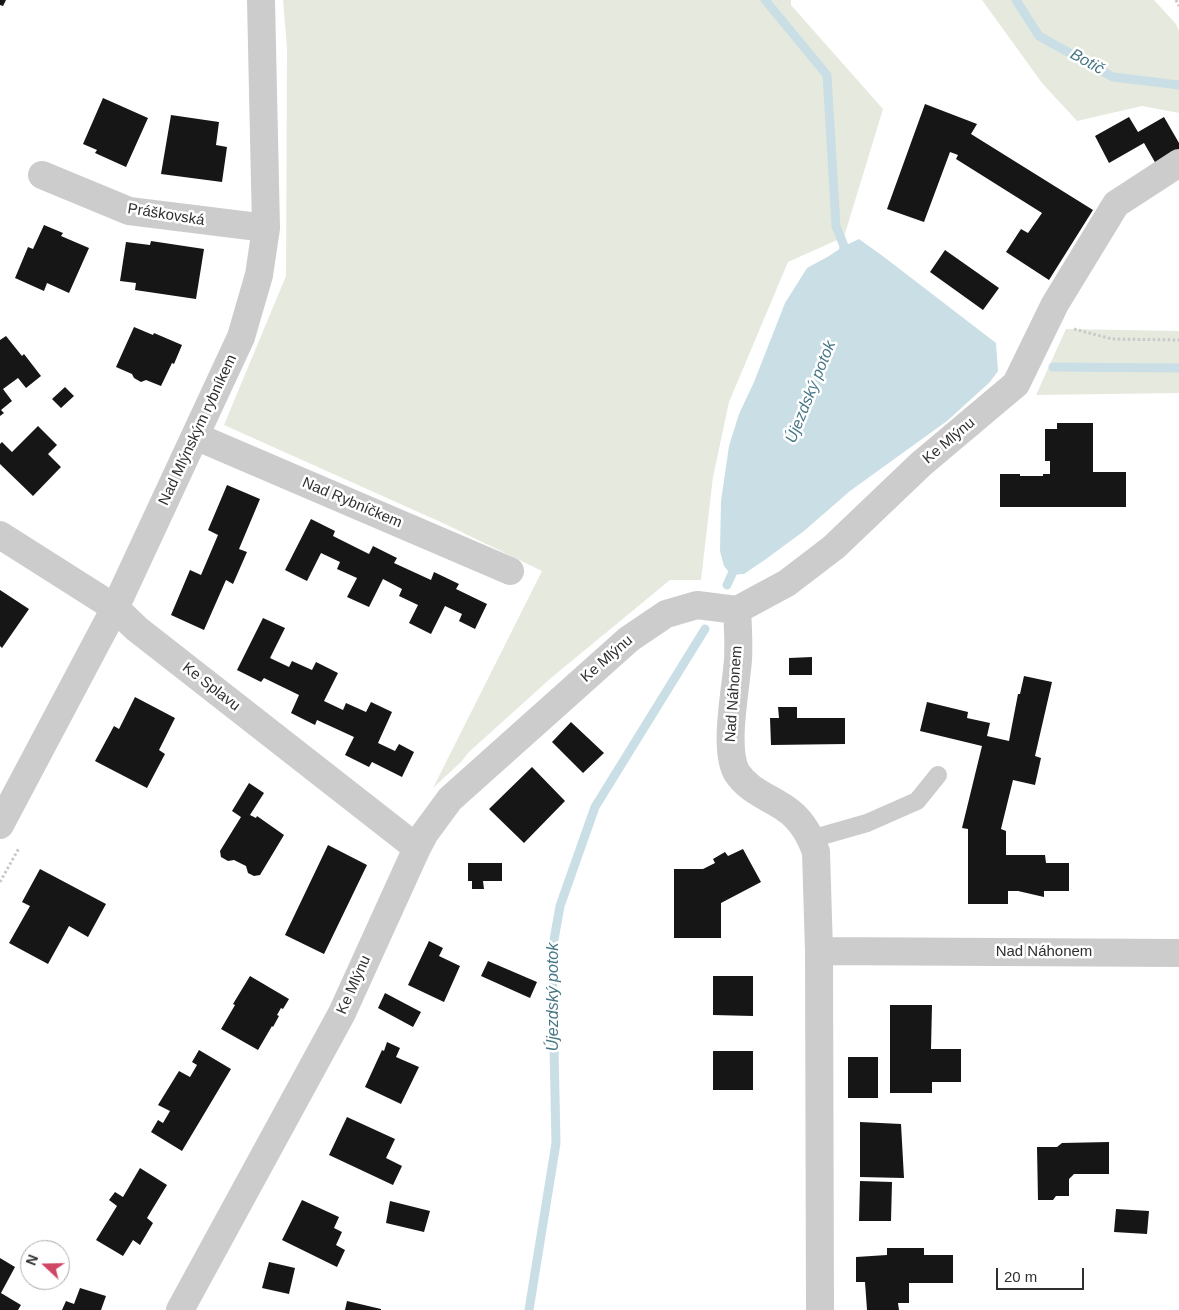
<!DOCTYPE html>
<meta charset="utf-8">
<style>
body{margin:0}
#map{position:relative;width:1179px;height:1310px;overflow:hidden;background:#fff;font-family:Arial,sans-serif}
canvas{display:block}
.north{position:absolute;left:20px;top:1240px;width:50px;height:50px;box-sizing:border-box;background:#fff;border:1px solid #acacac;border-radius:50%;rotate:291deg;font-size:14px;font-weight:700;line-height:20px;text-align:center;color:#2f2f2f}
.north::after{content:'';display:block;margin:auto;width:18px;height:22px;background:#cf4765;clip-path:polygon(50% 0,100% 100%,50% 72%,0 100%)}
.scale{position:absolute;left:996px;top:1268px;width:88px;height:22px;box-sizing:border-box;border:2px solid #2f2f2f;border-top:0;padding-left:6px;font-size:15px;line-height:18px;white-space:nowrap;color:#2f2f2f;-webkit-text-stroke:4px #fff;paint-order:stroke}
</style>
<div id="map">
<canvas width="1179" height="1310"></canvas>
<div class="north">N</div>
<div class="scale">20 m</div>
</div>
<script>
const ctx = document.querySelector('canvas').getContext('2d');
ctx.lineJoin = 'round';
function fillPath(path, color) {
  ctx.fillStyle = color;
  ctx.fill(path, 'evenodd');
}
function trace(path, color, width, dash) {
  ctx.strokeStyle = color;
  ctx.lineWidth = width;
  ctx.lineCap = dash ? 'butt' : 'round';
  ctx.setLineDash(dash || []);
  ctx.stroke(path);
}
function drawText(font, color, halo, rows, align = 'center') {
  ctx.font = font + ' Arial,sans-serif';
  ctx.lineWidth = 5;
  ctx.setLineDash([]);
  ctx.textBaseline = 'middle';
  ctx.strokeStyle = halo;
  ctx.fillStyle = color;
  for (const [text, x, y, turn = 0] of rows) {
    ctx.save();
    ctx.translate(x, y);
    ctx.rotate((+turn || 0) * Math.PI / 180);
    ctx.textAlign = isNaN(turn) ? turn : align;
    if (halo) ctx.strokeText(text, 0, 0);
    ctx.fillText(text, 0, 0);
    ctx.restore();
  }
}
const green = new Path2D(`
 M 283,0 L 791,0 L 791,5 L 883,109 L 844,237 L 788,262 L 729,402 L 713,477 L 701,580 L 670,580 L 551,678 L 469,752 L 461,762 L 433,788 L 542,571 L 445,524 L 224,425 L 286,276 L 287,48 Z
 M 982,0 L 1154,0 L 1176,24 L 1179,31 L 1179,113 L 1142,106 L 1077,121 L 1042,83 Z
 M 1066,329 L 1179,331 L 1179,393 L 1036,395 Z`);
const water = new Path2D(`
 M 859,239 L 884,257 L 996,343 L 998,371 L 990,382 L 947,421 L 850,491 L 804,531 L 766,559 L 744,574 L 731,575 L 724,566 L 720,551 L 721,501 L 729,446 L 739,414 L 754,382 L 785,303 L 807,268 L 829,256 L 844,246 Z`);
const stream = new Path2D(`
 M 765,0 L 827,75 L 836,226 L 844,246 L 843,256
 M 1016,0 L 1039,36 L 1113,77 L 1179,85
 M 1053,367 L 1179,368
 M 727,585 L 736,565
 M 529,1310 L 556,1143 L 552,951 L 560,906 L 595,807 L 705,629`);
const building = new Path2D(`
 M 0,0 L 6,0 L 3,6 L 0,5 Z
 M 103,98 L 148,118 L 126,167 L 95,153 L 97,150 L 83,144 Z
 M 925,104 L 977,124 L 971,134 L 1093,210 L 1049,280 L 1006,252 L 1021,229 L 1028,233 L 1042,213 L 956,159 L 958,155 L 950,152 L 924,222 L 887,209 Z
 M 171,115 L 219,122 L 216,145 L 227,147 L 222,182 L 161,174 Z
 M 1129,117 L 1138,132 L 1164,117 L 1179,143 L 1179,152 L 1156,164 L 1144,143 L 1109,163 L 1095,136 Z
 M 44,225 L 63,233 L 61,236 L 89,248 L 69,293 L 47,283 L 44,291 L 15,278 L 28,247 L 33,249 Z
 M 151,241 L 204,249 L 196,299 L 135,290 L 136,283 L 120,281 L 126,242 L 150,245 Z
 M 945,250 L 999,288 L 983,310 L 930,272 Z
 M 134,327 L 153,335 L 154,333 L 182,345 L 174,364 L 172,363 L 161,386 L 146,380 L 141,382 L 134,378 L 132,374 L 116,367 Z
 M 6,336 L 22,356 L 24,354 L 41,376 L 26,388 L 18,378 L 3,389 L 12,401 L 1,410 L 4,413 L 0,416 L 0,340 Z
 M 65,387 L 74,396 L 61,408 L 52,399 Z
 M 1057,423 L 1093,423 L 1093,472 L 1126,472 L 1126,507 L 1000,507 L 1000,474 L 1020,474 L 1020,476 L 1043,476 L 1043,474 L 1050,474 L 1050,461 L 1045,461 L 1045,429 L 1057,429 Z
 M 38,426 L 57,445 L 48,454 L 61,467 L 33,496 L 0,464 L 0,444 L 2,442 L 12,452 Z
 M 227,485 L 260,499 L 239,549 L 247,552 L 233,584 L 226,580 L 204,630 L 171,615 L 190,570 L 201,575 L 218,535 L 208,530 Z
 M 311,519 L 335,531 L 333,536 L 369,554 L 373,546 L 397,558 L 394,563 L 431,580 L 434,572 L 459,584 L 456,589 L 487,604 L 475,629 L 459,621 L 462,614 L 445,606 L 431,634 L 409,623 L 418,605 L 399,596 L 402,589 L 383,579 L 369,607 L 347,597 L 357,578 L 337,569 L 340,562 L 321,553 L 307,581 L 285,570 Z
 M 0,590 L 29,609 L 2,648 L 0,646 Z
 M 263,618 L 285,628 L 270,658 L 289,667 L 292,661 L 312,670 L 316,662 L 338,673 L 324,701 L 343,710 L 346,703 L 366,712 L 371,702 L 392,712 L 378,743 L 395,751 L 399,744 L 414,752 L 402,777 L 372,762 L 369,767 L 345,755 L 354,737 L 317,720 L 315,725 L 291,713 L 299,695 L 264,678 L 261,682 L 237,670 Z
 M 812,657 L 812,675 L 789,675 L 789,658 Z
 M 1024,676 L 1052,682 L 1035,756 L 1041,758 L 1035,785 L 1013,780 L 1001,829 L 1006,831 L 1006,855 L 1045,855 L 1046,863 L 1069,863 L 1069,891 L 1044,891 L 1044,897 L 1018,891 L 1008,891 L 1008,904 L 968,904 L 968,829 L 962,828 L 982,746 L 920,731 L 927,702 L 968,712 L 967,718 L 990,723 L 987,736 L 1009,741 L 1018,694 L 1020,694 Z
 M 135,697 L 175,718 L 159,750 L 165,754 L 147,788 L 95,761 L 114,726 L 119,729 Z
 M 778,707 L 797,707 L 797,718 L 845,718 L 845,744 L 771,745 L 770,718 L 779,718 Z
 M 571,722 L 604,753 L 583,773 L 552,742 Z
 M 532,767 L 565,801 L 524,843 L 489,809 Z
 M 249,783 L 264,793 L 250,815 L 256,818 L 257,816 L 284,835 L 260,875 L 254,876 L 248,873 L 246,866 L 234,860 L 228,861 L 221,857 L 220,851 L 241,817 L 232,811 Z
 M 328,845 L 367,865 L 324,954 L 285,935 Z
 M 743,849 L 761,882 L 721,903 L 721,938 L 674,938 L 674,869 L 703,869 L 715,863 L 713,859 L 725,852 L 728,856 Z
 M 468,863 L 502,863 L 502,881 L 483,881 L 484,889 L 472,889 L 472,881 L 468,881 Z
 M 40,869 L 106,904 L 88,937 L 69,926 L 48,964 L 9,943 L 30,906 L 22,902 Z
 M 429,941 L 443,948 L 439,956 L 460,966 L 444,1002 L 408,985 Z
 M 488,961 L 537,982 L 530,998 L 481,976 Z
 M 250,976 L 289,999 L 283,1009 L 281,1008 L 277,1015 L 279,1016 L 273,1027 L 272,1026 L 258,1050 L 221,1029 L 235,1005 L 233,1004 Z
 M 713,976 L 753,976 L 753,1016 L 713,1015 Z
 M 385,993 L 421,1012 L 413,1027 L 378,1008 Z
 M 890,1005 L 932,1005 L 931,1049 L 961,1049 L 961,1082 L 932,1082 L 932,1093 L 890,1093 Z
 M 387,1042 L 400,1048 L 396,1057 L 419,1067 L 401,1104 L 365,1087 L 382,1050 L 384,1051 Z
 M 199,1050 L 231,1069 L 182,1151 L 151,1132 L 158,1120 L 163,1123 L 170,1111 L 158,1105 L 179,1071 L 190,1077 L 197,1065 L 192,1062 Z
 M 713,1051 L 753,1051 L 753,1090 L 713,1090 Z
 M 848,1057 L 878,1057 L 878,1098 L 848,1098 Z
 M 347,1117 L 395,1139 L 386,1158 L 402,1166 L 393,1185 L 329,1155 Z
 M 860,1122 L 901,1124 L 904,1178 L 860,1177 Z
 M 1109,1142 L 1109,1174 L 1074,1174 L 1069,1179 L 1069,1196 L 1056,1196 L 1053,1200 L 1038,1200 L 1037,1147 L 1057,1147 L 1062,1143 Z
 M 140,1168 L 167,1185 L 147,1218 L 153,1223 L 140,1245 L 133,1240 L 123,1256 L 96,1240 L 117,1206 L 109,1200 L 115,1192 L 123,1197 Z
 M 860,1181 L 892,1182 L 891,1221 L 859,1221 Z
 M 302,1200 L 339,1217 L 334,1228 L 342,1232 L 336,1245 L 345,1250 L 337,1267 L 282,1240 Z
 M 390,1201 L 430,1211 L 424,1232 L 386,1223 Z
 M 1116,1209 L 1149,1211 L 1147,1234 L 1114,1232 Z
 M 887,1248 L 924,1248 L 924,1255 L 953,1255 L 953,1283 L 909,1283 L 909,1303 L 898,1303 L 899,1310 L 867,1310 L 865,1282 L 856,1282 L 856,1257 L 887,1255 Z
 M 0,1258 L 15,1267 L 1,1293 L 21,1305 L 18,1310 L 0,1310 Z
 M 269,1262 L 295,1268 L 289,1294 L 262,1288 Z
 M 80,1288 L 106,1296 L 101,1310 L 62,1310 L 66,1301 L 74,1304 Z
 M 347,1301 L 381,1309 L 381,1310 L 345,1310 Z`);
const path = new Path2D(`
 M 1176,0 L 1179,6
 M 1074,329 L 1112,339 L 1179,340
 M 0,882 L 19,848`);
const lane = new Path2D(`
 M 811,839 L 867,823 L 917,801 L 938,775`);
const street = new Path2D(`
 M 42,175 L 129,211 L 266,228
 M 195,436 L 510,571
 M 0,535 L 115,608 L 137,629 L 417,848
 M 737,610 C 738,627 739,643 738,660 C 736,688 723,750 737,773 C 749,791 769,797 786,809 C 801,819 810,835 816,852 L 819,951 L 820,1310
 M 0,825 L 115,608 L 241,337 L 259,275 L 266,228 L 261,0
 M 819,951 L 1179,953
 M 180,1310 L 342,1013 L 417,848 L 425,833 L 450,799 L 629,639 L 666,614 L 697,605 L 737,610 L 787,583 L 834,547 L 921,464 L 1016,384 L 1055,304 L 1116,204 L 1179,163`);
const streetNames = [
 ["Práškovská",166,215,9],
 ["Nad Mlýnským rybníkem",198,430,-65],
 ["Ke Mlýnu",949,441,-40],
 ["Nad Rybníčkem",352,503,23],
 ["Ke Mlýnu",607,659,-41],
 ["Ke Splavu",211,687,38],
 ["Nad Náhonem",734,694,-86],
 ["Nad Náhonem",1044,952],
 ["Ke Mlýnu",354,985,-66]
];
const waterNames = [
 ["Botič",1087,62,29],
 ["Újezdský potok",811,392,-68],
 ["Újezdský potok",554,997,-90]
];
fillPath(green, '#e6eade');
fillPath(water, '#cadfe5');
trace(stream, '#cadfe5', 9);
fillPath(building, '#161616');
trace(path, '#c9c9c9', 3, [2.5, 2.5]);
trace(lane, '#ccc', 18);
trace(street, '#ccc', 28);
drawText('15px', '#2f2f2f', '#fff', streetNames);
drawText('italic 16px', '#477786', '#fff', waterNames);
</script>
